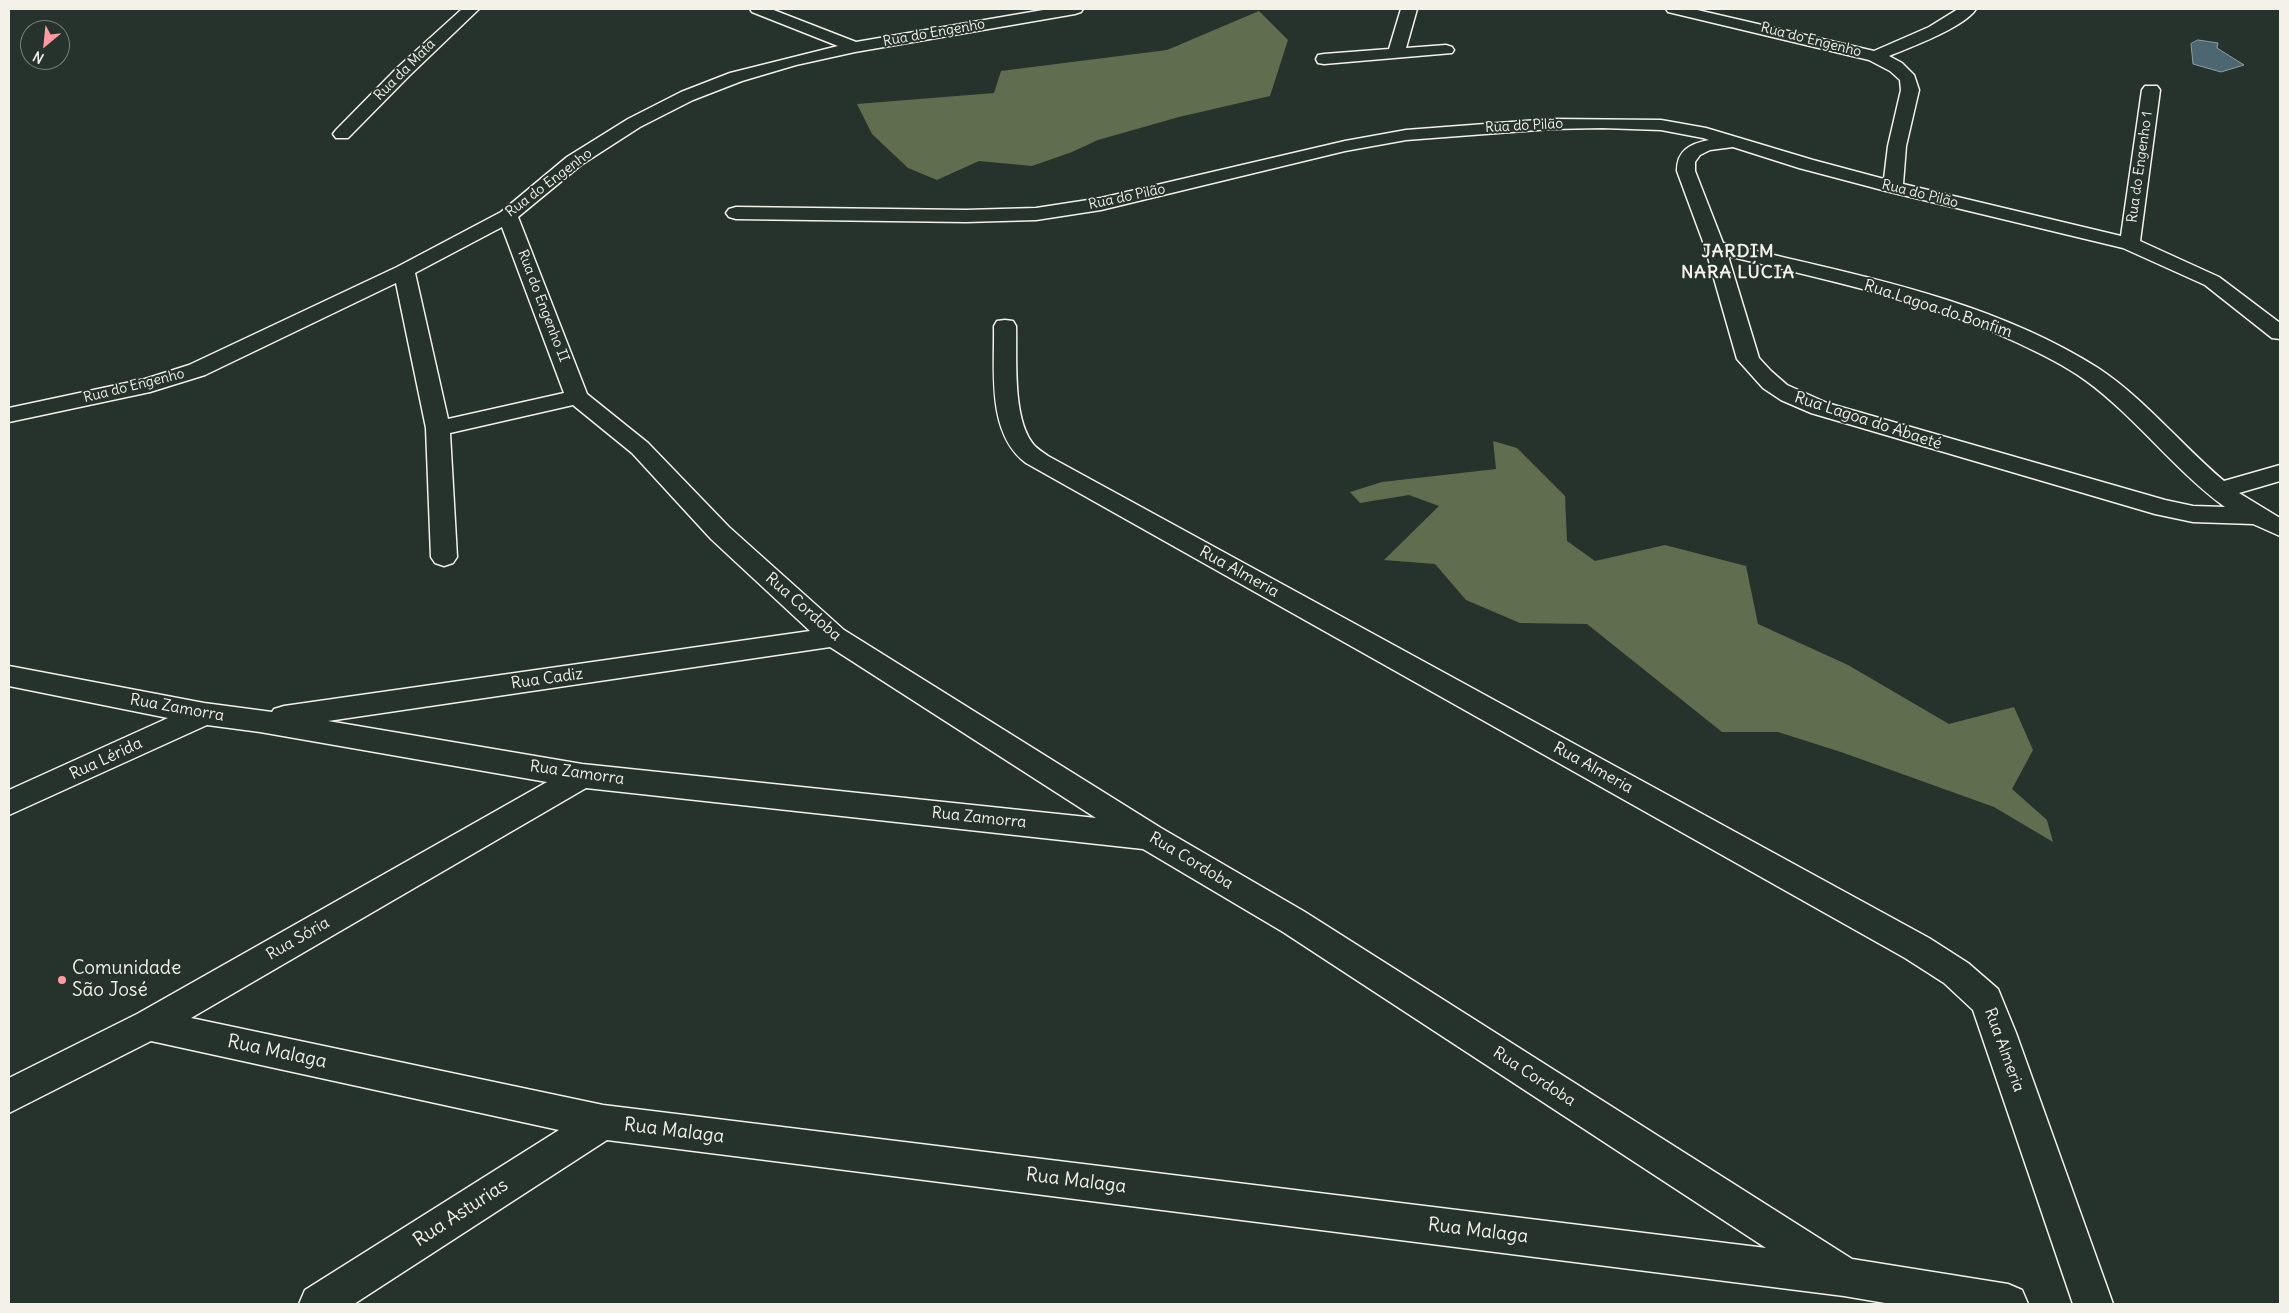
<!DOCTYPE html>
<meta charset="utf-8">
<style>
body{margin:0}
#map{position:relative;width:2289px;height:1313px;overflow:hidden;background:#26332d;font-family:Delius,sans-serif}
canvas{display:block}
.frame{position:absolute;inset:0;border:10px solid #f4f1e8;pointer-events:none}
.north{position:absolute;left:20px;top:20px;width:50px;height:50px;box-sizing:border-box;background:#26332d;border:1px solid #787f78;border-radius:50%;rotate:208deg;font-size:14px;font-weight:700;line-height:20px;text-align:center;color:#f4f1e8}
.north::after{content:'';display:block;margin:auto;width:18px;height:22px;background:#ff9aa2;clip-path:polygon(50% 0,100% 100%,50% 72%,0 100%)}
</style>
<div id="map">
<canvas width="2289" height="1313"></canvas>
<div class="frame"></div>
<div class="north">N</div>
</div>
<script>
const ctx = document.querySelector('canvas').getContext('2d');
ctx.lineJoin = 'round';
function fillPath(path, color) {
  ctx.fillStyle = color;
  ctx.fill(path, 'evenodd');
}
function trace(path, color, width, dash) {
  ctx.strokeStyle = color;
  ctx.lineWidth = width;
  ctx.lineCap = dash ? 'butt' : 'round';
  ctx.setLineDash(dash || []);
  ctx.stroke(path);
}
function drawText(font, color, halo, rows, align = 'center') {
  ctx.font = font + ' Delius,sans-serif';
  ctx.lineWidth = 4;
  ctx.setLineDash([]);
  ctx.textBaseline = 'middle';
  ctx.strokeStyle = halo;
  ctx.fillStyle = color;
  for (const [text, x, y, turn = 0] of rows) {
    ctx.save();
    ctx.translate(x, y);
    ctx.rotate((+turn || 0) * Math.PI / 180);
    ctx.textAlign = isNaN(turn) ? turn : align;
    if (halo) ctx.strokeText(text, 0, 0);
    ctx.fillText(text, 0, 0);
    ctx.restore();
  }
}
const green = new Path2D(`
 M 1259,11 L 1288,40 L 1270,96 L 1179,117 L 1098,140 L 1072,152 L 1032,166 L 979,161 L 937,180 L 908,168 L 872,134 L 857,104 L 994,93 L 1001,71 L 1167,50 Z
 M 1493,441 L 1517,448 L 1565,496 L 1567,541 L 1595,561 L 1665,545 L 1746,566 L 1758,624 L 1848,665 L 1949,724 L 2014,707 L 2033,750 L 2012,789 L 2047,820 L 2053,842 L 1994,807 L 1841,752 L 1778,732 L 1722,732 L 1587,624 L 1520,623 L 1466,600 L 1435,564 L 1384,560 L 1439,506 L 1409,495 L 1360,503 L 1350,492 L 1382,482 L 1496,469 Z`);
const water = new Path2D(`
 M 2198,40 L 2218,43 L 2217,48 L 2244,65 L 2221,72 L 2193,64 L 2191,44 Z`);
const minor = new Path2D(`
 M 462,9 L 479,9 L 409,76 L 348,138 L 336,138 L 333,134 L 336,130 L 397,68 Z
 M 750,9 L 771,9 L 856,42 L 1049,9 L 1083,9 L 1081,12 L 1075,14 L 855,52 L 796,65 L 742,81 L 693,100 L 640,127 L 581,165 L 518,217 L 587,394 L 648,443 L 729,527 L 844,630 L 1161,828 L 1305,912 L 1852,1259 L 2008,1284 L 2022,1290 L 2028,1304 L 1891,1304 L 1844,1296 L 607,1140 L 354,1304 L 299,1304 L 305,1290 L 559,1130 L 151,1041 L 9,1113 L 9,1078 L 137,1014 L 547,782 L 260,732 L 207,725 L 9,815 L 9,790 L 168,718 L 9,686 L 9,666 L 204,703 L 272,712 L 274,709 L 284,706 L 810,631 L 711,539 L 632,453 L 573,405 L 450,433 L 457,557 L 453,563 L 444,566 L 435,563 L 431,557 L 426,428 L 396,283 L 205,375 L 150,392 L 9,422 L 9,408 L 145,379 L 189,365 L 397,267 L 501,212 L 567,157 L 628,119 L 681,92 L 730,73 L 838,46 L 752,12 ZM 502,227 L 564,393 L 448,419 L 415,273 ZM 830,647 L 1096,818 L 582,764 L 328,721 ZM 586,788 L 1143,849 L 1283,932 L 1766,1248 L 603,1105 L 191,1018 Z
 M 1401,9 L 1417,9 L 1406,48 L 1446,45 L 1452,47 L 1454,50 L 1452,53 L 1324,64 L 1318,63 L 1316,59 L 1318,55 L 1324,54 L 1389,49 Z
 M 1666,9 L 1693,9 L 1874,51 L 1929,27 L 1958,9 L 1976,9 C 1965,27 1909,48 1889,56 L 1902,63 L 1914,75 L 1919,90 L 1906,146 L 1903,184 L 2121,236 L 2142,90 L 2145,86 L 2157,86 L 2160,90 L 2140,241 L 2219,277 L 2280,323 L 2280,339 L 2272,338 L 2205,285 L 2123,248 L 1886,191 L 1799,168 L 1733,147 L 1710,150 L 1700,155 L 1695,162 L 1695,171 L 1723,243 C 1850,274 1986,297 2098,368 C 2145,399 2181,445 2224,481 L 2280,465 L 2280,481 L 2239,493 L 2280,518 L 2280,536 L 2253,524 L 2193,522 L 2155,514 L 1811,413 L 1781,400 L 1763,388 L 1737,359 L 1705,247 L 1677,171 C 1677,150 1690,144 1709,140 L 1703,138 L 1661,130 L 1602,128 L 1551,129 L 1406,140 L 1345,151 L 1101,210 L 1036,220 L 966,222 L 736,219 L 729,217 L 726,213 L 729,209 L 736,207 L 966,210 L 1036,208 L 1101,198 L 1345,141 L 1406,130 L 1551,119 L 1661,120 L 1706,128 L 1813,160 L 1884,179 L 1888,146 L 1901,90 L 1900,80 L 1890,71 L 1869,60 L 1668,12 ZM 1728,256 C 1826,280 1926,300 2018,343 C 2041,354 2064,365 2085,380 C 2136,417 2174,470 2225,507 L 2193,506 L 2165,500 L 1827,403 L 1787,385 L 1771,371 L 1759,358 Z
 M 1005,320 L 1013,321 L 1016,326 C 1017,358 1012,418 1033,444 C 1037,449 1043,452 1048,456 L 1929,938 L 1968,963 L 1998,989 L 2016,1033 L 2113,1304 L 2073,1304 L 1973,1010 L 1944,983 L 1905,958 L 1026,463 C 986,433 995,369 994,326 L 997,321 Z`);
const markers = [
 [62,980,5,"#ff9aa2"]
];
const farStreetnames = [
 ["Rua do Engenho",934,33,-10],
 ["Rua do Engenho",1811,40,14],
 ["Rua da Mata",405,70,-45],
 ["Rua do Pilão",1524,126,-3],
 ["Rua do Engenho 1",2140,167,-82],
 ["Rua do Engenho",549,183,-37],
 ["Rua do Pilão",1920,194,14],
 ["Rua do Pilão",1127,197,-12],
 ["Rua do Engenho II",543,306,69],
 ["Rua do Engenho",134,386,-14]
];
const streetNames = [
 ["Rua Lagoa do Bonfim",1938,309,18],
 ["Rua Lagoa do Abaeté",1868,421,18],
 ["Rua Almeria",1239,572,29],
 ["Rua Cordoba",803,607,41],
 ["Rua Cadiz",547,679,-8],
 ["Rua Zamorra",177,708,10],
 ["Rua Lérida",106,759,-25],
 ["Rua Almeria",1593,768,29],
 ["Rua Zamorra",577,773,8],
 ["Rua Zamorra",979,818,6],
 ["Rua Cordoba",1191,861,31],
 ["Rua Sória",298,939,-30],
 ["Rua Almeria",2004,1050,70],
 ["Rua Cordoba",1534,1077,33]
];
const farDistrictnames = [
 ["JARDIM",1738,252],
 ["NARA LÚCIA",1738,273]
];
const nearPoinames = [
 ["Comunidade",72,969],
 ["São José",72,991]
];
const nearStreetnames = [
 ["Rua Malaga",277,1052,12],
 ["Rua Malaga",674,1131,7],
 ["Rua Malaga",1076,1181,7],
 ["Rua Asturias",461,1213,-33],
 ["Rua Malaga",1478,1231,7]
];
fillPath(green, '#606d4e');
fillPath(water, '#4c6772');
trace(water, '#8f9ea1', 1);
trace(minor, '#f4f1e8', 3);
fillPath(minor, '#26332d');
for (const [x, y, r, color] of markers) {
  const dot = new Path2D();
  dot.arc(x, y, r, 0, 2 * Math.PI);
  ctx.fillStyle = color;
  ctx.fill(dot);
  trace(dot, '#26332d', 2);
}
drawText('14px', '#f4f1e8', '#26332d', farStreetnames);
drawText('16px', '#f4f1e8', '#26332d', streetNames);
ctx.letterSpacing = '1px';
drawText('bold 18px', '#f4f1e8', '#26332d', farDistrictnames);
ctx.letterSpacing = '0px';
drawText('19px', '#f4f1e8', '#26332d', nearPoinames, 'left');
drawText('19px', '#f4f1e8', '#26332d', nearStreetnames);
</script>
